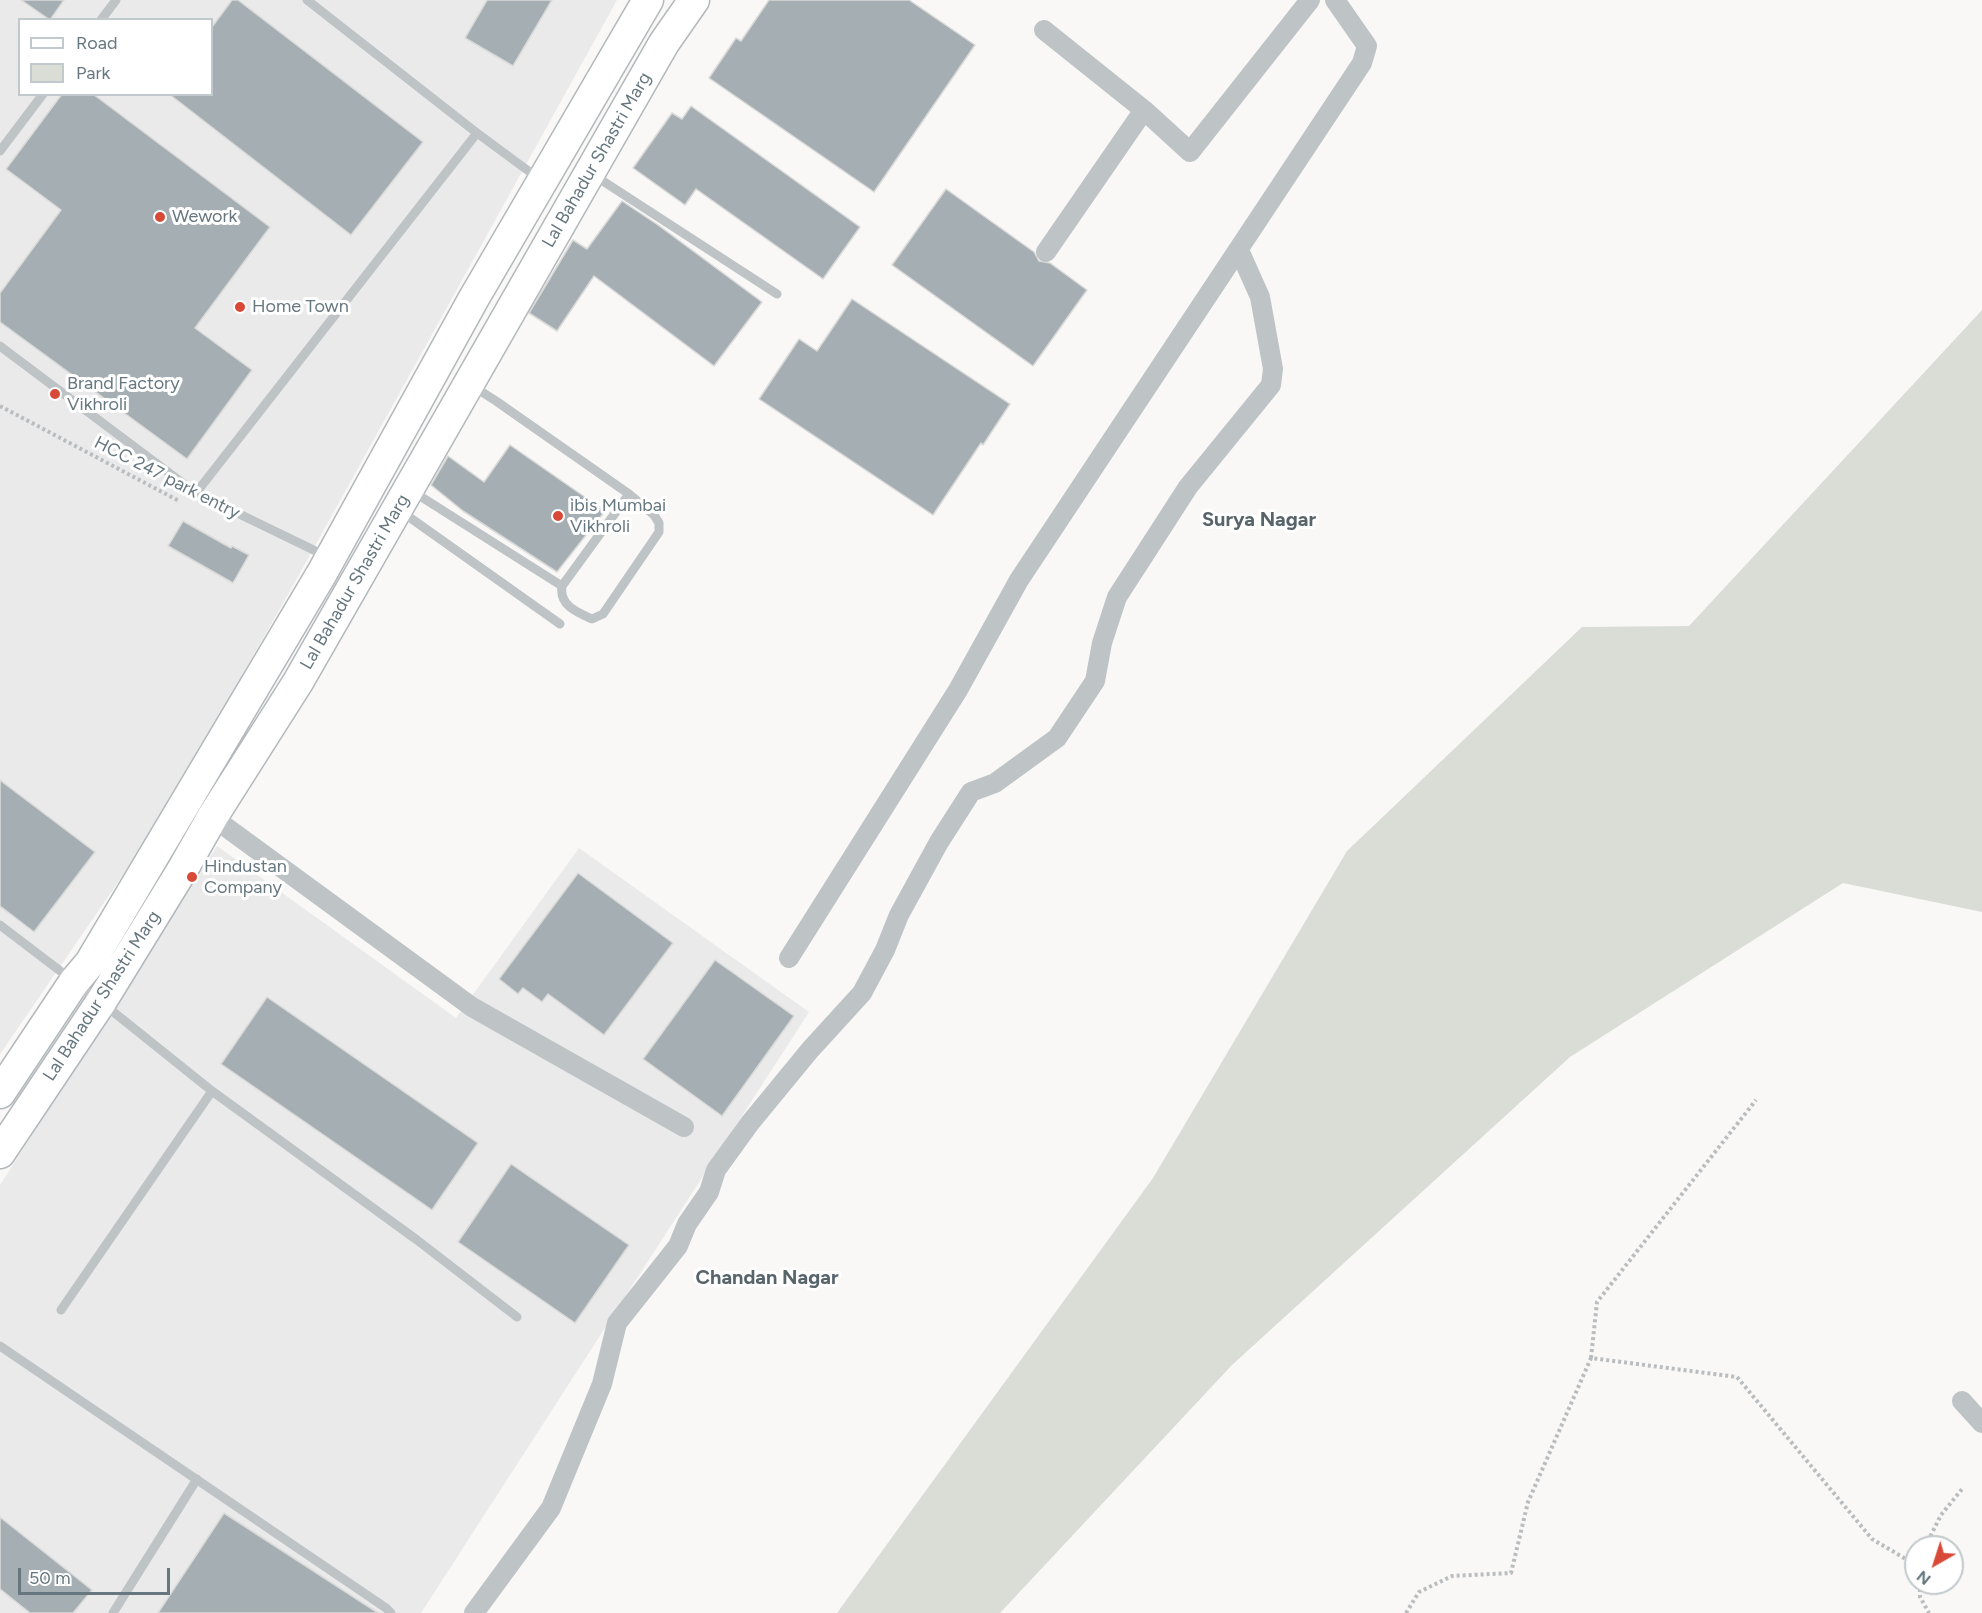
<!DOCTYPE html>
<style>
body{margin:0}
#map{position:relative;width:1982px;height:1613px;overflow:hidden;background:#f9f8f6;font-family:Figtree,sans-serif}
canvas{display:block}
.legend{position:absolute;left:18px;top:18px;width:195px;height:78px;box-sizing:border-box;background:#fff;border:2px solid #c2c9cc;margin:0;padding:8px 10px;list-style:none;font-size:18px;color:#66777f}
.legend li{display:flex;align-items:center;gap:12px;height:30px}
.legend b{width:30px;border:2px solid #c2c9cc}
.north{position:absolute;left:1904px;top:1535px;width:60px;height:60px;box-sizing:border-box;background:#fff;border:2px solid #c2c9cc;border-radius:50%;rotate:219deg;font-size:16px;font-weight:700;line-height:24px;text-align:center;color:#66777f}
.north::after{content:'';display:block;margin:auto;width:21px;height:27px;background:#d84937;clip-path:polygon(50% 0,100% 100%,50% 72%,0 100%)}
.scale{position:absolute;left:18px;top:1568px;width:152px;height:27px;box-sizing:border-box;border:3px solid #66777f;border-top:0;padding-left:8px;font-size:18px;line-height:21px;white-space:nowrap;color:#66777f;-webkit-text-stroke:4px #fff;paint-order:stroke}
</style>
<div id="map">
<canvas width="1982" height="1613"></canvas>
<ul class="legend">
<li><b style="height:8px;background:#fff"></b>Road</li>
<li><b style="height:16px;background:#d9ddd6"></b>Park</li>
</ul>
<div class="north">N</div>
<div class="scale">50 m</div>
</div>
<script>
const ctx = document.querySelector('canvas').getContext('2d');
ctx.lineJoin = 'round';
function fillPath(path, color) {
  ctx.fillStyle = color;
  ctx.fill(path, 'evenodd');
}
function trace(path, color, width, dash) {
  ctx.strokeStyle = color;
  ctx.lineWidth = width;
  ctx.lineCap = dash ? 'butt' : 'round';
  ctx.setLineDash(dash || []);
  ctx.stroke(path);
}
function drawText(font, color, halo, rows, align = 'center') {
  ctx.font = font + ' Figtree,sans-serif';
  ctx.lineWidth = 6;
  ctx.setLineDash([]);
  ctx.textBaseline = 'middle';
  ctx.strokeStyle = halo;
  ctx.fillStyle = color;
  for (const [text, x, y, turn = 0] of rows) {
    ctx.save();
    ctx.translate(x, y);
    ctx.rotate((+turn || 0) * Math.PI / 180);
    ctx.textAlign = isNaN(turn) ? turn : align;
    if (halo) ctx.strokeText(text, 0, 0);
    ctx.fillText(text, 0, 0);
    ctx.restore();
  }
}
const built = new Path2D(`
 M 0,0 L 617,0 L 295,582 L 156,827 L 0,1054 ZM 20,20 L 212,20 L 212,94 L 20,94 Z
 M 217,846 L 456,1018 L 579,848 L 809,1012 L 421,1613 L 0,1613 L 0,1185 Z`);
const green = new Path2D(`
 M 1982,310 L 1982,912 L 1843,883 L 1570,1057 L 1232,1365 L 1000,1613 L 837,1613 L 1153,1178 L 1347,851 L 1582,627 L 1689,626 Z`);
const building = new Path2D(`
 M 21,0 L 64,0 L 50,20 Z
 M 232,0 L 238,0 L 423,142 L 351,235 L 169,94 L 212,94 L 212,27 Z
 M 487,0 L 552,0 L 513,66 L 465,38 Z
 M 769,0 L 909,0 L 975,45 L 874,192 L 709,78 L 736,38 L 741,41 Z
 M 62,94 L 93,94 L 270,227 L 195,328 L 252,370 L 187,459 L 0,322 L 0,293 L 61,210 L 6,169 Z
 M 691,106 L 860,227 L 823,279 L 696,189 L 685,205 L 633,168 L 672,113 L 682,119 Z
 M 946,189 L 1034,252 L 1039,261 L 1050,263 L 1087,290 L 1033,366 L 892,265 Z
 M 622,201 L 658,225 L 762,302 L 714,366 L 594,276 L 557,331 L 529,313 L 573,240 L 587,249 Z
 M 852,299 L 1010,404 L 983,445 L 981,443 L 933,515 L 759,399 L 799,339 L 817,351 Z
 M 510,445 L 605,511 L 557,572 L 463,511 L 431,485 L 448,456 L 484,482 Z
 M 183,521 L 231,548 L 232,546 L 249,555 L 233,583 L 168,546 Z
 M 0,780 L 95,852 L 34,932 L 0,906 Z
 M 578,873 L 673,943 L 604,1035 L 548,994 L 542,1002 L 523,988 L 518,994 L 499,979 Z
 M 715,960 L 794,1016 L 722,1116 L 643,1059 Z
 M 267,997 L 478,1143 L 432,1210 L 221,1064 Z
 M 511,1164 L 629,1245 L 575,1323 L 458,1242 Z
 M 224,1513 L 378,1613 L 158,1613 Z
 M 0,1517 L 92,1590 L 73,1613 L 30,1613 L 0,1589 Z`);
const path = new Path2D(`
 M 0,406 L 179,501
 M 1591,1358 L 1597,1302 L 1756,1100
 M 1925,1547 L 1941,1515 L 1962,1489
 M 1920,1583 L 1920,1597 L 1929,1613
 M 1406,1613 L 1419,1592 L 1452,1576 L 1511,1573 L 1528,1502 L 1591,1358 L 1737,1377 L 1872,1539 L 1916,1565`);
const lane = new Path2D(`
 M 307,0 L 477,133 L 538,178
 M 101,20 L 116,0
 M 0,151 L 43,94
 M 592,174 L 777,294
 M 0,346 L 196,493 L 328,557
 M 471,385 L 496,401 L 629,494 L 654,515 L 659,523 L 659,532 L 603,614 L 592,619 C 576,612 559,605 562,586 L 629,494
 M 412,491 L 562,586
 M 196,493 L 477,133
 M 402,512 L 560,624
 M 0,925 L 101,1002 L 212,1091 L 417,1240 L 517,1317
 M 61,1310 L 212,1091
 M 0,1346 L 386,1608 L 391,1613
 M 113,1613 L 197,1479`);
const street = new Path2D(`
 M 1044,30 L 1144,110
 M 1046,252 L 1144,110 L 1190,152 L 1310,0
 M 204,811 L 472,1007 L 684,1127
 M 789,958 L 958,690 L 1019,580 L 1362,63 L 1367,46 L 1335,0
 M 1962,1401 L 1982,1423
 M 474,1613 L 551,1508 L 602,1384 L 617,1323 L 678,1246 L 687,1224 L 709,1192 L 716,1170 L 750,1123 L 810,1050 L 862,993 L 885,950 L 899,915 L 939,842 L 971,792 L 995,783 L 1057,738 L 1095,681 L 1102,643 L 1117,597 L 1188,487 L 1271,385 L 1273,369 L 1260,297 L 1239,250`);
const primary = new Path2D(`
 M 0,1093 L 74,982 L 90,963 L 322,573 L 474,298 L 648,0
 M 0,1153 L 101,1002 L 184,867 L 213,816 L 298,682 L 664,43 L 694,0`);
const markers = [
 [160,217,6,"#d84937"],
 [240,307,6,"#d84937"],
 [55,394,6,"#d84937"],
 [558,516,6,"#d84937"],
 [192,877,6,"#d84937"]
];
const streetNames = [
 ["Lal Bahadur Shastri Marg",597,160,-60],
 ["HCC 247 park entry",167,478,27],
 ["Lal Bahadur Shastri Marg",355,582,-60],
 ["Lal Bahadur Shastri Marg",102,996,-57]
];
const poiNames = [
 ["Wework",172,217],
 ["Home Town",252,307],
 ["Brand Factory",67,384],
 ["Vikhroli",67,405],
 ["ibis Mumbai",570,506],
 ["Vikhroli",570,527],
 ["Hindustan",204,867],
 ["Company",204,888]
];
const neighbourhoodNames = [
 ["Surya Nagar",1259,520],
 ["Chandan Nagar",767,1278]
];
fillPath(built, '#eaeaea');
fillPath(green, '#d9ddd6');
fillPath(building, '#a5afb3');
trace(building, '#dadad9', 1.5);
trace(primary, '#b2b8bb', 33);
trace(path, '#b9bdbf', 4, [3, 3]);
trace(lane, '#bec3c6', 9);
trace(street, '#bec3c6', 20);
trace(primary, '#fff', 30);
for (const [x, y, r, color] of markers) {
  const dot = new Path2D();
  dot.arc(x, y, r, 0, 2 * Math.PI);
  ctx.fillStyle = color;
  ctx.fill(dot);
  trace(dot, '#fff', 2);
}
drawText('18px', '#66777f', '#fff', streetNames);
drawText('18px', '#66777f', '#fff', poiNames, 'left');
drawText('bold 20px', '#57656b', '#fff', neighbourhoodNames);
</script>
